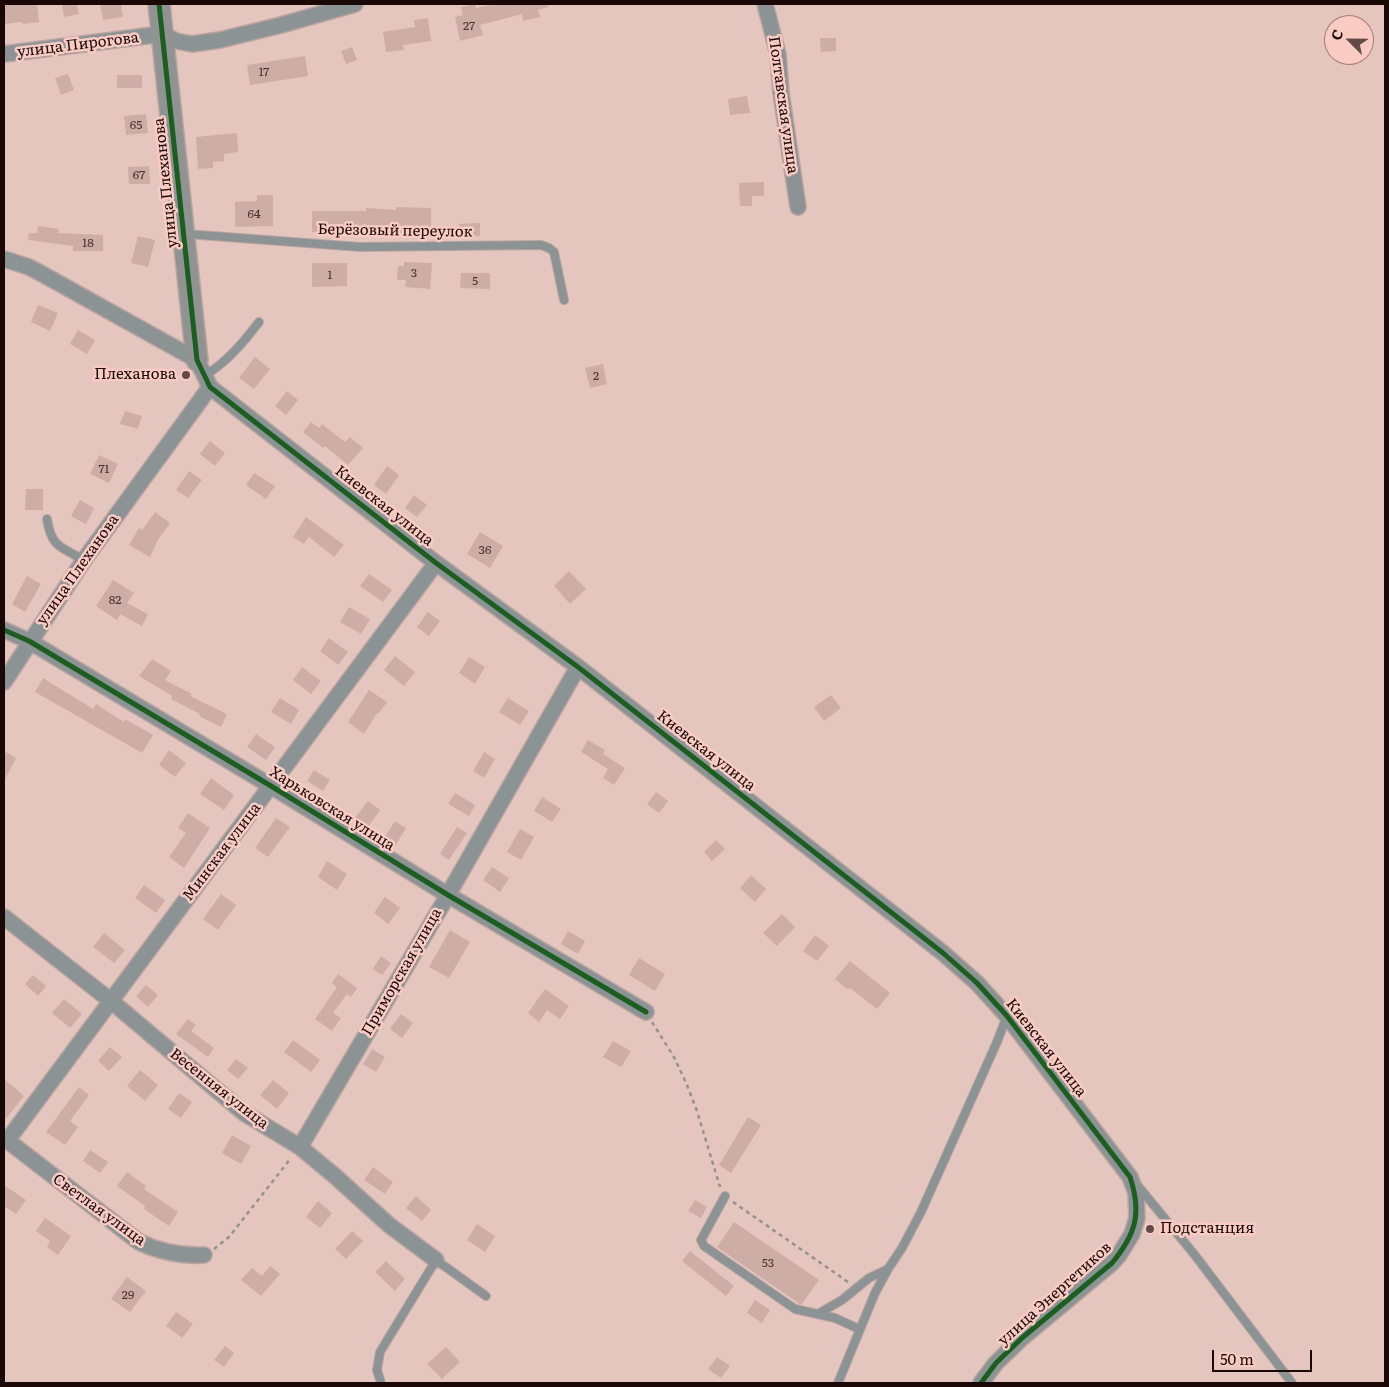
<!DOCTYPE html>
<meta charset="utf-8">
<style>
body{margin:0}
#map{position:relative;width:1389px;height:1387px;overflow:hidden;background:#e4c6bf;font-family:Literata,serif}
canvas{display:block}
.frame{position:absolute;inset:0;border:5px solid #1a0806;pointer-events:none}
.north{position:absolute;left:1324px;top:15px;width:50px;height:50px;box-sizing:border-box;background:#f9cbc2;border:1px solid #a07d77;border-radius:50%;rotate:293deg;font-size:14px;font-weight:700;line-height:20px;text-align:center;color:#1a0806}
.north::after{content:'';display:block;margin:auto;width:18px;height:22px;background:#614a47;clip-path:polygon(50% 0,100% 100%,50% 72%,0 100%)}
.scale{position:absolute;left:1212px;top:1350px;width:100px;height:22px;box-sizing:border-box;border:2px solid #1a0806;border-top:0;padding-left:6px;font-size:15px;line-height:18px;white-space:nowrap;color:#1a0806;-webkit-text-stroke:4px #f9cbc2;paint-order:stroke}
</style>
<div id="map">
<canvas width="1389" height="1387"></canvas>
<div class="frame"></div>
<div class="north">С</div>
<div class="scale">50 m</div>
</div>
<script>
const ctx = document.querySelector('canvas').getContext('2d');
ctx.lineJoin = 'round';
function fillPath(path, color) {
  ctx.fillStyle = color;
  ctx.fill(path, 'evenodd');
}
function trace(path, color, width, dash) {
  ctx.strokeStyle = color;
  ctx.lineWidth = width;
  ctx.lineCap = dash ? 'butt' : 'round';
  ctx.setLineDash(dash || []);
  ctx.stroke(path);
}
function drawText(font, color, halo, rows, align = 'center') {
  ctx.font = font + ' Literata,serif';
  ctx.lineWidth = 5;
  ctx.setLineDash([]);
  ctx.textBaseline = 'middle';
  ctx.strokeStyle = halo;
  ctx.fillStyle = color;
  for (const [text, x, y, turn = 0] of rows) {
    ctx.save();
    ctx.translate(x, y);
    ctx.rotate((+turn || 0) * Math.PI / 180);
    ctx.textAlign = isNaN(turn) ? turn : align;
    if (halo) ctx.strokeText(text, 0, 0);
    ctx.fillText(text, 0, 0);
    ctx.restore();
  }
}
const building = new Path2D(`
 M 4,4 L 37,4 L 39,22 L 23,24 L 22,22 L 4,24 Z
 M 62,4 L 77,4 L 79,14 L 64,17 Z
 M 100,4 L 121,4 L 123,17 L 103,20 Z
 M 475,4 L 476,8 L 494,4 L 548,4 L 548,7 L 538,10 L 540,17 L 523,21 L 522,14 L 480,25 L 483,35 L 460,41 L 455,17 L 463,15 L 461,7 Z
 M 428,18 L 431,41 L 403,45 L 404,50 L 386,52 L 383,32 L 415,27 L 414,20 Z
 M 820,38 L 836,38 L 836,51 L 821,52 Z
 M 352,47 L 357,60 L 346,64 L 341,51 Z
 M 305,56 L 308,76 L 250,85 L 247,65 Z
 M 68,74 L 74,90 L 61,95 L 55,78 Z
 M 117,75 L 142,75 L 142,88 L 117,88 Z
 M 747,96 L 750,113 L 730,115 L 728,99 Z
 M 146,114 L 148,133 L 126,135 L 124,116 Z
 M 237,133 L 238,152 L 224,154 L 224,161 L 213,162 L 213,168 L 198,169 L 196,137 Z
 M 149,166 L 150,184 L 129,184 L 128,167 Z
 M 764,182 L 764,196 L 752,196 L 752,206 L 740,206 L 739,183 Z
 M 257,195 L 273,195 L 273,226 L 235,227 L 235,202 L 257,201 Z
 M 396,207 L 431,208 L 431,234 L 396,234 L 396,231 L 350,229 L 350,232 L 312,232 L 312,211 L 366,211 L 366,208 L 396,210 Z
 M 480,223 L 480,236 L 459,237 L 459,224 Z
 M 38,226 L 59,229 L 58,233 L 103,235 L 103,251 L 73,251 L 73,246 L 28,240 L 29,233 L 37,233 Z
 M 138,236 L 155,240 L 148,267 L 131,263 Z
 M 404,262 L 432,263 L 430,289 L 405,287 L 406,280 L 397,280 L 398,266 L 404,266 Z
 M 312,263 L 347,263 L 347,286 L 312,287 Z
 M 461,273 L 490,273 L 490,289 L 460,288 Z
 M 38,305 L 58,313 L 50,331 L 31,322 Z
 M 78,330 L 95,340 L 87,354 L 70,344 Z
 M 255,357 L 270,369 L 254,389 L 239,378 Z
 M 603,364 L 607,384 L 590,388 L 585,368 Z
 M 287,391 L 298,400 L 286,415 L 275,406 Z
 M 125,411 L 142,416 L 138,429 L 120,424 Z
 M 311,422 L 319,428 L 322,424 L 345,442 L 350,437 L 363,448 L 348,465 L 325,446 L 323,448 L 303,432 Z
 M 210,441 L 225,453 L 215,466 L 200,454 Z
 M 99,455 L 118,464 L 109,483 L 90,474 Z
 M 387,466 L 399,475 L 386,494 L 374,485 Z
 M 189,471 L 202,480 L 188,498 L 176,490 Z
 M 254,473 L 275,486 L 266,499 L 246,485 Z
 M 26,489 L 43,489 L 43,510 L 25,510 Z
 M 414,495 L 427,505 L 417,517 L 405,508 Z
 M 80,500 L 94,508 L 86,524 L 71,516 Z
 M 155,512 L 170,523 L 158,540 L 150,557 L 129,545 L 139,528 L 142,530 Z
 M 306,517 L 344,545 L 334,557 L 309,537 L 304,544 L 293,537 Z
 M 480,532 L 503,546 L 490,568 L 467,554 Z
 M 569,571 L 586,589 L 570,604 L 554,586 Z
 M 369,574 L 392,590 L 383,602 L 360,586 Z
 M 27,576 L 41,584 L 25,612 L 12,604 Z
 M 113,580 L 134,593 L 127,603 L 148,614 L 142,626 L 120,614 L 117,620 L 96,606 Z
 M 349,607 L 370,619 L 361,634 L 340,622 Z
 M 428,612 L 440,621 L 429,636 L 417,627 Z
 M 329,638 L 348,652 L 338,665 L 320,651 Z
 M 395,656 L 415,672 L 404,686 L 384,670 Z
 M 469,657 L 485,667 L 475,684 L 459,673 Z
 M 152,659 L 171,671 L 165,680 L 192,694 L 190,696 L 227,714 L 221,727 L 199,716 L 200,714 L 171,699 L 172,696 L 139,676 Z
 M 302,667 L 321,681 L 311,694 L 293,680 Z
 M 43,678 L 93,709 L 96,704 L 124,722 L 125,719 L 153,735 L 142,753 L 35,692 Z
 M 369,690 L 387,702 L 378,714 L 377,713 L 364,734 L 348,722 Z
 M 831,695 L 841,708 L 824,721 L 814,707 Z
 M 280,698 L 299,710 L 291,724 L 271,712 Z
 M 508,698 L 529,711 L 520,725 L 499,712 Z
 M 256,734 L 275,747 L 266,760 L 247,747 Z
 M 588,740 L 605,750 L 603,754 L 625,768 L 614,785 L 603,778 L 608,769 L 581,752 Z
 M 169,750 L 186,763 L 175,777 L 159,765 Z
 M 4,751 L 16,758 L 4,781 Z
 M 484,752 L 495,759 L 484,778 L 473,771 Z
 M 314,770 L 330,780 L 323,791 L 307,781 Z
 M 211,778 L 234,795 L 224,810 L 200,794 Z
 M 656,792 L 668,801 L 659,813 L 647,804 Z
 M 455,793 L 475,805 L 469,816 L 448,804 Z
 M 542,797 L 561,809 L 552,822 L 534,811 Z
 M 368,801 L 380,810 L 368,827 L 355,818 Z
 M 188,813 L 210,828 L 184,868 L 169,857 L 186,833 L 178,828 Z
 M 276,818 L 290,827 L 268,857 L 255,848 Z
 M 395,821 L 406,828 L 395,846 L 383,840 Z
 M 457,827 L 467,833 L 449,860 L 440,854 Z
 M 520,829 L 534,837 L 521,860 L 507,852 Z
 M 716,840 L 725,849 L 712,861 L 704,852 Z
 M 327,861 L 347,874 L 337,890 L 318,877 Z
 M 492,867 L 509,878 L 500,892 L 483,880 Z
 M 751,875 L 766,889 L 755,902 L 740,888 Z
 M 144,885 L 165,900 L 156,913 L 135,898 Z
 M 221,894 L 236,905 L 218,930 L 203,919 Z
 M 385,897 L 400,908 L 388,924 L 374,913 Z
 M 782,914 L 795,927 L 777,946 L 763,933 Z
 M 450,930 L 470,942 L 449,978 L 429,967 Z
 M 568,931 L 585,941 L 578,954 L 561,944 Z
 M 104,933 L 125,950 L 114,963 L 93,947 Z
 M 815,935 L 829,946 L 817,961 L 803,951 Z
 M 381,956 L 391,963 L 382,975 L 373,969 Z
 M 639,958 L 665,974 L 655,991 L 629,975 Z
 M 850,961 L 890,993 L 877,1009 L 850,988 L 848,990 L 835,979 Z
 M 338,974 L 357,988 L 351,997 L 347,994 L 333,1013 L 341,1018 L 332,1031 L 315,1019 L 337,987 L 332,983 Z
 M 33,975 L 46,986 L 38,996 L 25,984 Z
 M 146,985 L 158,995 L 148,1007 L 136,996 Z
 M 545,989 L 569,1006 L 560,1019 L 547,1010 L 539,1022 L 528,1013 Z
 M 64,999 L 82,1014 L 70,1028 L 52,1013 Z
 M 401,1014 L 413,1023 L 402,1038 L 390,1029 Z
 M 188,1019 L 196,1025 L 191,1031 L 214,1048 L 208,1057 L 176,1034 Z
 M 293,1040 L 320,1060 L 311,1072 L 284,1052 Z
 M 613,1041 L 631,1051 L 621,1067 L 603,1057 Z
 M 110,1047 L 122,1057 L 109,1071 L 98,1061 Z
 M 372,1049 L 385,1057 L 376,1072 L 363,1064 Z
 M 236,1059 L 248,1068 L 238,1079 L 227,1070 Z
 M 140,1070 L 158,1085 L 145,1101 L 127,1086 Z
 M 4,1079 L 24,1096 L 4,1121 Z
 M 273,1080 L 289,1093 L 277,1109 L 260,1095 Z
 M 79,1087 L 89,1095 L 70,1121 L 78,1127 L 65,1145 L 46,1132 Z
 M 179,1093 L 192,1102 L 181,1118 L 168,1109 Z
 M 748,1117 L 761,1125 L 731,1173 L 719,1165 Z
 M 232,1135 L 251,1146 L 241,1164 L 222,1153 Z
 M 90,1150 L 108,1162 L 100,1173 L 83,1161 Z
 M 373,1167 L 393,1182 L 385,1194 L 364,1180 Z
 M 127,1172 L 146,1186 L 144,1189 L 178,1212 L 169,1226 L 144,1209 L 145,1206 L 117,1186 Z
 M 4,1185 L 26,1200 L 16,1214 L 4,1206 Z
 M 416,1196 L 431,1210 L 422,1221 L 406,1208 Z
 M 695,1200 L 707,1207 L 701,1218 L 688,1211 Z
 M 318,1201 L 332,1213 L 320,1228 L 306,1217 Z
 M 45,1218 L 71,1236 L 58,1255 L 47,1247 L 50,1241 L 36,1231 Z
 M 734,1222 L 819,1280 L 801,1305 L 717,1247 Z
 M 477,1224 L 495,1236 L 485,1252 L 467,1240 Z
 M 352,1231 L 363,1241 L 346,1259 L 335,1249 Z
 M 690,1251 L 734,1286 L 726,1296 L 682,1261 Z
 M 386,1261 L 405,1279 L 395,1291 L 375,1272 Z
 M 270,1266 L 280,1274 L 261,1296 L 241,1280 L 252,1268 L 262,1276 Z
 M 127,1277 L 146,1291 L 130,1312 L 111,1299 Z
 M 755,1300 L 770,1310 L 762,1323 L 747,1313 Z
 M 176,1312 L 193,1324 L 182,1338 L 166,1326 Z
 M 225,1346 L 234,1353 L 224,1367 L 214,1360 Z
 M 446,1347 L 460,1362 L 442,1379 L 427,1364 Z
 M 717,1357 L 730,1366 L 721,1378 L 708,1369 Z`);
const path = new Path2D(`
 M 652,1022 L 674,1057 L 687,1085 L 697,1111 L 720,1187
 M 733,1202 L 848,1282
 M 214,1249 L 229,1237 L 291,1158`);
const lane = new Path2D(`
 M 186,234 L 360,247 L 541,245 L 549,248 L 554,252 L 564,300
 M 204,376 C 227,362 243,343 259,322
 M 47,519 C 51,547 61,547 84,560
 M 1138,1186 L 1194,1254 L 1292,1383
 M 725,1196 L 701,1240 L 704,1246 L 795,1309 L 835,1318 L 859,1329
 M 818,1314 L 842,1300 L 869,1278 L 888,1269
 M 381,1383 L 377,1370 L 380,1352 L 436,1260 L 486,1296
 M 838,1383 L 875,1293 L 888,1269 L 902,1248 L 921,1212 L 997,1042 L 1007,1016`);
const street = new Path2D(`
 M 765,4 L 778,54 L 781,93 L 798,207
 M 4,54 L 162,34 L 176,41 L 192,44 L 220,40 L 281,25 L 355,4
 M 4,259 L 29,267 L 44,275 L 197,360 L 210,387 L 436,563 L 578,667 L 943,953 L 977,983 L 1007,1016 L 1130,1177 L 1136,1193 L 1137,1218 L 1132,1234 L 1119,1255 L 1112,1263 L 1022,1338 L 996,1363 L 981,1383
 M 4,630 L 29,641 L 271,786 L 448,895 L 646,1012
 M 4,682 L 84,560 L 210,387
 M 4,917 L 111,1001 L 244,1113 L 300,1147 L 336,1177 L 389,1225 L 436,1260
 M 4,1138 L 139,1242 C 160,1252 181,1256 204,1255
 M 7,1141 L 436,563
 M 300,1147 L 448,895 L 578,667`);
const secondary = new Path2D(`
 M 159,4 L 197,360`);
const cycleway = new Path2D(`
 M 159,4 L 197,360 L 210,387 L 436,563 L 578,667 L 943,953 L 977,983 L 1007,1016 L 1130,1177 C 1142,1213 1136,1234 1112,1263 L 1022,1338 L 996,1363 L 981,1383
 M 4,630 L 29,641 L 271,786 L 448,895 L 646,1012`);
const markers = [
 [186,375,5,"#614a47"],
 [1150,1229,5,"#614a47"]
];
const numberNames = [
 ["27",469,26],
 ["17",264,72],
 ["65",136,125],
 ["67",139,175],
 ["64",254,214],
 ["18",88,243],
 ["3",414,273],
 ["1",330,275],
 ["5",475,281],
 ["2",596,376],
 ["71",104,469],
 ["36",485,550],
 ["82",115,600],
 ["53",768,1263],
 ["29",128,1295]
];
const streetNames = [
 ["улица Пирогова",78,45,-7],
 ["Полтавская улица",783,105,82],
 ["улица Плеханова",166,183,-96],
 ["Берёзовый переулок",395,231,1],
 ["Киевская улица",384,506,38],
 ["улица Плеханова",78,570,-55],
 ["Киевская улица",706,751,38],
 ["Харьковская улица",332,809,32],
 ["Минская улица",222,852,-53],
 ["Приморская улица",402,972,-60],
 ["Киевская улица",1046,1048,52],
 ["Весенняя улица",219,1089,38],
 ["Светлая улица",99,1210,36],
 ["улица Энергетиков",1055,1294,-42]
];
const poiNames = [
 ["Плеханова",176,375],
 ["Подстанция",1160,1229,"left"]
];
fillPath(building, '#ceada6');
trace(lane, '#bca5a1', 10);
trace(street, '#bca5a1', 18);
trace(secondary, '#bca5a1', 24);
trace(path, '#949190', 2.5, [4, 4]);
trace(lane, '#8b9394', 8);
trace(street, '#8b9394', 15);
trace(secondary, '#909392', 21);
trace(cycleway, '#1b5e20', 5);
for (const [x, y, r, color] of markers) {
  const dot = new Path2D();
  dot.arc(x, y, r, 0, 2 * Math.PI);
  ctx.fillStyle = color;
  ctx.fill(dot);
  trace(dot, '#f9cbc2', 2);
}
drawText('12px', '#493330', null, numberNames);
drawText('15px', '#1a0806', '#f9cbc2', streetNames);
drawText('15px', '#1a0806', '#f9cbc2', poiNames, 'right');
</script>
